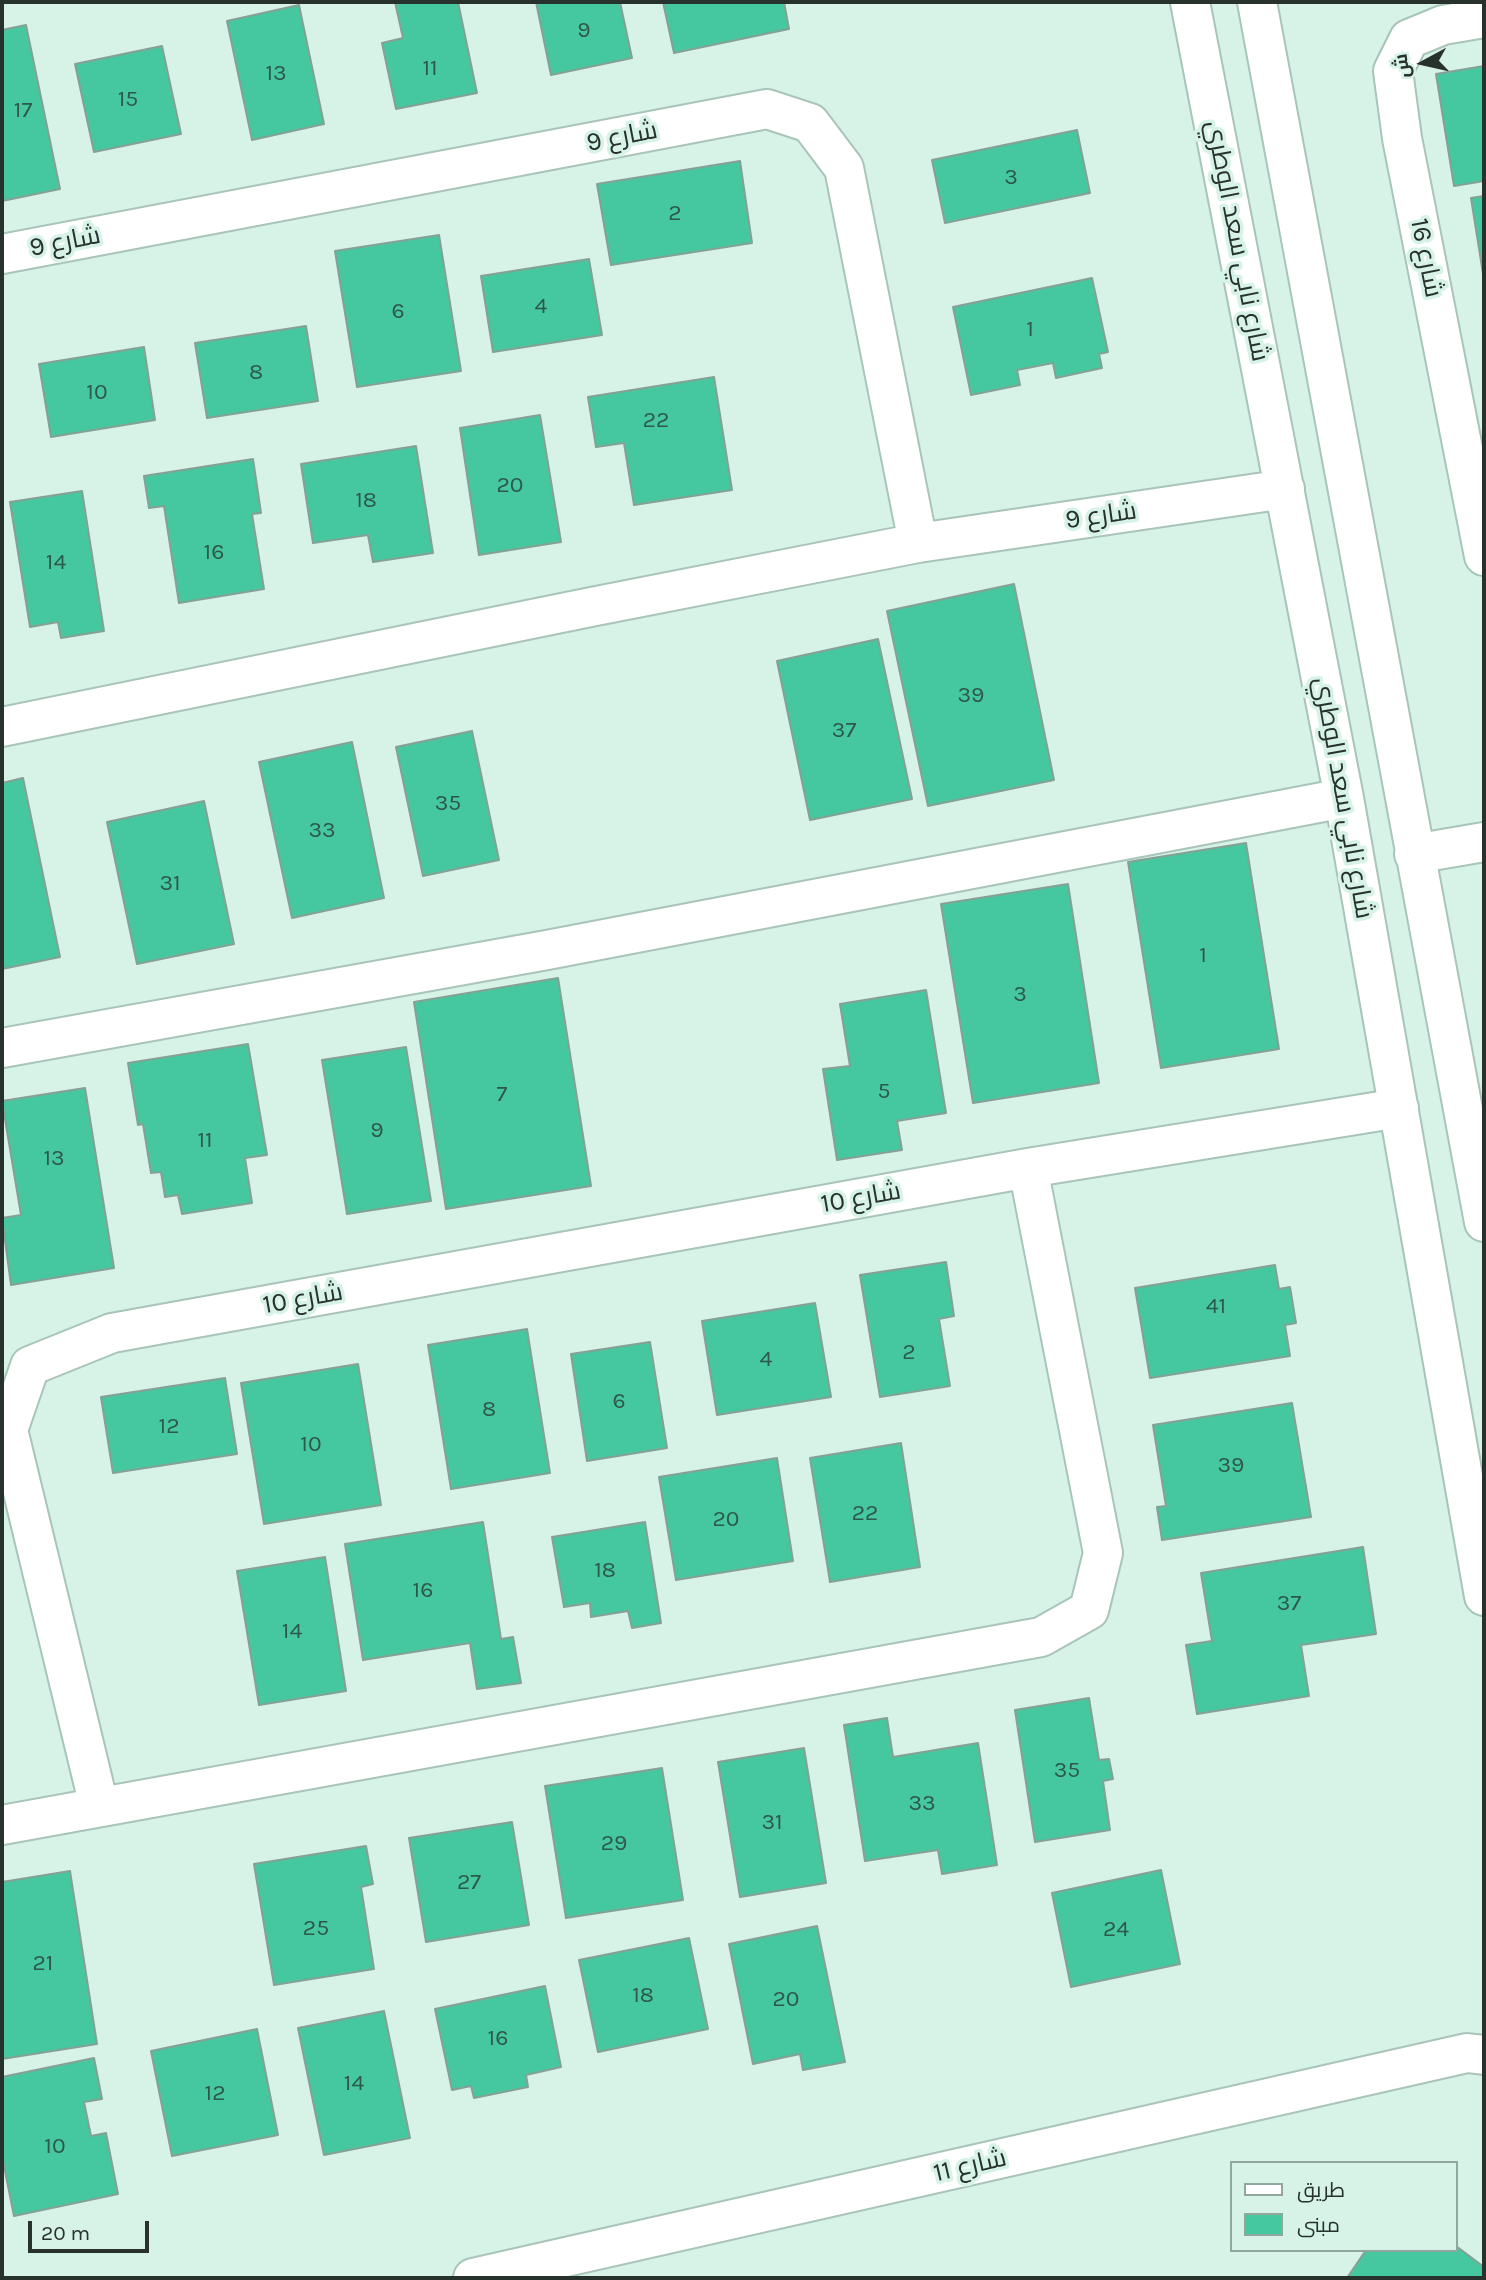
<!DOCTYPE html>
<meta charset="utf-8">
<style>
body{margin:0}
#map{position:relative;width:1486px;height:2280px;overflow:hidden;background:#d7f3e8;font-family:Karla,Cairo,sans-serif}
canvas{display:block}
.frame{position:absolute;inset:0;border:4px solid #27322d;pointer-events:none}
.legend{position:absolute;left:1230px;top:2161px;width:228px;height:91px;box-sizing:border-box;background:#d7f3e8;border:2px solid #91a69d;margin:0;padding:9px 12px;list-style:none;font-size:21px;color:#27322d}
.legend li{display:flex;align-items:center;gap:14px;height:35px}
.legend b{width:35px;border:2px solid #91a69d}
.north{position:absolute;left:1388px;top:28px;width:70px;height:70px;-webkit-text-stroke:5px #d7f3e8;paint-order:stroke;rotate:262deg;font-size:19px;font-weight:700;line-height:28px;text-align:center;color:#27322d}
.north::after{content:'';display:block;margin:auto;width:24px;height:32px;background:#27322d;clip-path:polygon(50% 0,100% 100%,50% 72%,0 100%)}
.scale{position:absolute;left:28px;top:2221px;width:121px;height:32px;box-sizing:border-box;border:4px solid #27322d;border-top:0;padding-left:9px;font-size:21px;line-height:24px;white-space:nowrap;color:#27322d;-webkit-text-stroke:5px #d7f3e8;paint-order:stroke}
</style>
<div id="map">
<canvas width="1486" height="2280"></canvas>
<div class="frame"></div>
<ul class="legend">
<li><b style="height:9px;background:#fff"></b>طريق</li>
<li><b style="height:19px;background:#45c8a0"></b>مبنى</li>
</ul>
<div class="north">ش</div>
<div class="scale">20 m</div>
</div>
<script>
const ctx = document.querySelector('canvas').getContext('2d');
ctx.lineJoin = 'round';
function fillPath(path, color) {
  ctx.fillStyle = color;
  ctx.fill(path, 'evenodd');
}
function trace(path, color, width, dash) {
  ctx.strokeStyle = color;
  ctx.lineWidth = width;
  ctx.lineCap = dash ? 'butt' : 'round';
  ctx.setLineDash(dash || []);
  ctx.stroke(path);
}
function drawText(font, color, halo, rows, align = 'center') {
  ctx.font = font + ' Karla,Cairo,sans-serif';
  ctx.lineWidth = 7;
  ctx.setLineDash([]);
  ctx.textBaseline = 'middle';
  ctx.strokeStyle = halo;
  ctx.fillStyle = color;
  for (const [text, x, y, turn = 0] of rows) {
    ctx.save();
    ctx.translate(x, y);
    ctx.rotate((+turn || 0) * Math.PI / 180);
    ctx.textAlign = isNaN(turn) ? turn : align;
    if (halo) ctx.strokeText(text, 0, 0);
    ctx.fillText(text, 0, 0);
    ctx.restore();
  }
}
const building = new Path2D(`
 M 395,2 L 458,2 L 477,93 L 396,109 L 382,43 L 403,38 Z
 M 536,2 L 620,2 L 632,58 L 551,75 Z
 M 663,2 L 784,2 L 789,29 L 674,53 Z
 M 299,5 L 324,124 L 252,140 L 227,21 Z
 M 26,25 L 60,189 L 2,201 L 2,30 Z
 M 162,46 L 181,134 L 94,152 L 75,64 Z
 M 1484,66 L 1484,181 L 1454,186 L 1436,74 Z
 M 1077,130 L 1090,193 L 945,223 L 932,160 Z
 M 740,161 L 752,243 L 611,265 L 597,184 Z
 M 1484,196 L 1484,280 L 1471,198 Z
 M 439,235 L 461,371 L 357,387 L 335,251 Z
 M 589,259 L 602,335 L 493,352 L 481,276 Z
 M 1092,278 L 1108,352 L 1099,354 L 1102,368 L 1056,378 L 1053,363 L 1017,370 L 1020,385 L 971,395 L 953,307 Z
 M 306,326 L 318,401 L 207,418 L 195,343 Z
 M 144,347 L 155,420 L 51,437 L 39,364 Z
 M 714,377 L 732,490 L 634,505 L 624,443 L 596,447 L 588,397 Z
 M 540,415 L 561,542 L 479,555 L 460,428 Z
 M 416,446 L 433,553 L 373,562 L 368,535 L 313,543 L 301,464 Z
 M 253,459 L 261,513 L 252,514 L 264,589 L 179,603 L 164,506 L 149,508 L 144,476 Z
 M 82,491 L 104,631 L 61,638 L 58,622 L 30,627 L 10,502 Z
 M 1014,584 L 1054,780 L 928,806 L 887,611 Z
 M 878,639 L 912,799 L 810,820 L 777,661 Z
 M 472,731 L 499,860 L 423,876 L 396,747 Z
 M 352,742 L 384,898 L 292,918 L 259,762 Z
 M 23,778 L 60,957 L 2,969 L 2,783 Z
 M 204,801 L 234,944 L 137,964 L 107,822 Z
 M 1246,843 L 1279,1049 L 1161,1068 L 1128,862 Z
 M 1068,884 L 1099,1083 L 973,1103 L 941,904 Z
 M 558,978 L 591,1186 L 446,1209 L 414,1002 Z
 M 926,990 L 946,1113 L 897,1121 L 902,1150 L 837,1160 L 823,1069 L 850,1066 L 840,1004 Z
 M 248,1044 L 267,1155 L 245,1158 L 252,1203 L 182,1214 L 178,1195 L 165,1197 L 161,1172 L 151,1173 L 143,1124 L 138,1125 L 128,1063 Z
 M 406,1047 L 431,1201 L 347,1214 L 322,1060 Z
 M 85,1088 L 114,1268 L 11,1285 L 2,1218 L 21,1215 L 2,1101 Z
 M 946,1262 L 954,1316 L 939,1319 L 950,1386 L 880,1397 L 860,1275 Z
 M 1275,1265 L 1279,1289 L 1290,1287 L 1296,1323 L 1285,1325 L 1290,1356 L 1150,1378 L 1135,1288 Z
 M 815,1303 L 831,1397 L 717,1415 L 702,1321 Z
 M 527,1329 L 550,1473 L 451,1489 L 428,1345 Z
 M 650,1342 L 667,1448 L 587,1461 L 571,1354 Z
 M 358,1364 L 381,1505 L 264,1524 L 241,1383 Z
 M 225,1378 L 237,1454 L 113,1473 L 101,1397 Z
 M 1292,1403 L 1311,1517 L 1162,1540 L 1157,1507 L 1166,1506 L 1153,1425 Z
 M 901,1443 L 920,1567 L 830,1582 L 810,1458 Z
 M 777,1458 L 793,1561 L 676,1580 L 659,1477 Z
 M 483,1522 L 501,1639 L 513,1637 L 521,1683 L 477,1689 L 470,1643 L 363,1660 L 345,1544 Z
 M 645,1522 L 661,1623 L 632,1628 L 628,1611 L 591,1617 L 590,1603 L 564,1607 L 552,1537 Z
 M 1363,1547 L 1376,1634 L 1301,1645 L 1309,1696 L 1197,1714 L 1186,1645 L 1212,1641 L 1201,1573 Z
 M 325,1557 L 346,1691 L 259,1705 L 237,1571 Z
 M 1089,1698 L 1099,1760 L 1109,1759 L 1113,1779 L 1103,1781 L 1110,1830 L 1035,1842 L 1015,1710 Z
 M 887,1718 L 893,1757 L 978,1743 L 997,1865 L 942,1874 L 938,1850 L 865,1861 L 844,1725 Z
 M 804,1748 L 826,1883 L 740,1897 L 718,1762 Z
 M 662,1768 L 683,1900 L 566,1918 L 545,1786 Z
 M 512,1822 L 529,1925 L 426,1942 L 409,1838 Z
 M 366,1846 L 373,1884 L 361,1887 L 374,1969 L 274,1985 L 254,1864 Z
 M 1161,1870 L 1180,1964 L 1071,1987 L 1052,1893 Z
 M 70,1871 L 97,2044 L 2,2059 L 2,1882 Z
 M 817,1926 L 845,2062 L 803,2070 L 800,2054 L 753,2064 L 729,1944 Z
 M 689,1938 L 708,2029 L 598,2052 L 579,1960 Z
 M 545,1986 L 561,2067 L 526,2075 L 528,2087 L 474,2098 L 471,2086 L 452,2090 L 435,2009 Z
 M 384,2011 L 410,2138 L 324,2155 L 298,2028 Z
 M 257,2029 L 278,2135 L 172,2156 L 151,2051 Z
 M 94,2058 L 102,2099 L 84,2102 L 91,2136 L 106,2133 L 118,2194 L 14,2216 L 2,2156 L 2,2077 Z
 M 1456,2246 L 1484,2267 L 1484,2278 L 1347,2278 L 1366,2250 L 1456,2250 Z`);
const minor = new Path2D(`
 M 1190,2 L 1344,798 L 1484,1596
 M 1257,2 C 1334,408 1406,815 1484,1222
 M 1484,18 L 1443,25 L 1409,39 L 1393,71 L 1402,138 L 1484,556
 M 2,254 L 767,109 L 810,123 L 844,168 L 918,543
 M 2,727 L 591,607 L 918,543 L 1285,489
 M 1414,854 L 1484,842
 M 2,1048 L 547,950 L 1344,798
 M 99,1806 L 8,1430 L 30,1366 L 112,1333 L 1028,1168 L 1399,1108
 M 2,1825 L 1041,1637 L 1089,1610 L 1103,1553 L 1028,1168
 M 473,2278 L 1467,2053 L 1484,2055`);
const numberNames = [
 ["9",584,30],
 ["11",430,68],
 ["13",276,73],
 ["15",128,99],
 ["17",23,110],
 ["3",1011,177],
 ["2",675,213],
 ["4",541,306],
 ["6",398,311],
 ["1",1030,329],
 ["8",256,372],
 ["10",97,392],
 ["22",656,420],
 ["20",510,485],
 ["18",366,500],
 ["16",214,552],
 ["14",56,562],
 ["39",971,695],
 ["37",844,730],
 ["35",448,803],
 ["33",322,830],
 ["31",170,883],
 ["1",1203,955],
 ["3",1020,994],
 ["5",884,1091],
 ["7",502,1094],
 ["9",377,1130],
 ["11",205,1140],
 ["13",54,1158],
 ["41",1216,1306],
 ["2",909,1352],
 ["4",766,1359],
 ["6",619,1401],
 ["8",489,1409],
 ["12",169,1426],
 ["10",311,1444],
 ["39",1231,1465],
 ["22",865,1513],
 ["20",726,1519],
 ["18",605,1570],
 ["16",423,1590],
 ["37",1289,1603],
 ["14",292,1631],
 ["35",1067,1770],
 ["33",922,1803],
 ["31",772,1822],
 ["29",614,1843],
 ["27",469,1882],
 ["25",316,1928],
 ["24",1116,1929],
 ["21",43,1963],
 ["18",643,1995],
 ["20",786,1999],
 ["16",498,2038],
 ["14",354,2083],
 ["12",215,2093],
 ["10",55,2146]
];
const streetNames = [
 ["شارع 9",622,137,-11],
 ["شارع نابي سعد الوطري",1237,241,79],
 ["شارع 9",65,242,-11],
 ["شارع 16",1426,258,79],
 ["شارع 9",1101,516,-8],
 ["شارع نابي سعد الوطري",1343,798,80],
 ["شارع 10",861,1198,-10],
 ["شارع 10",303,1299,-10],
 ["شارع 11",970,2166,-13]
];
fillPath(building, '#45c8a0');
trace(building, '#85a095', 2);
trace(minor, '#a9c4b8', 42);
trace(minor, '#fff', 38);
drawText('23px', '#2e584a', null, numberNames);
drawText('26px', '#27322d', '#d7f3e8', streetNames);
</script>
